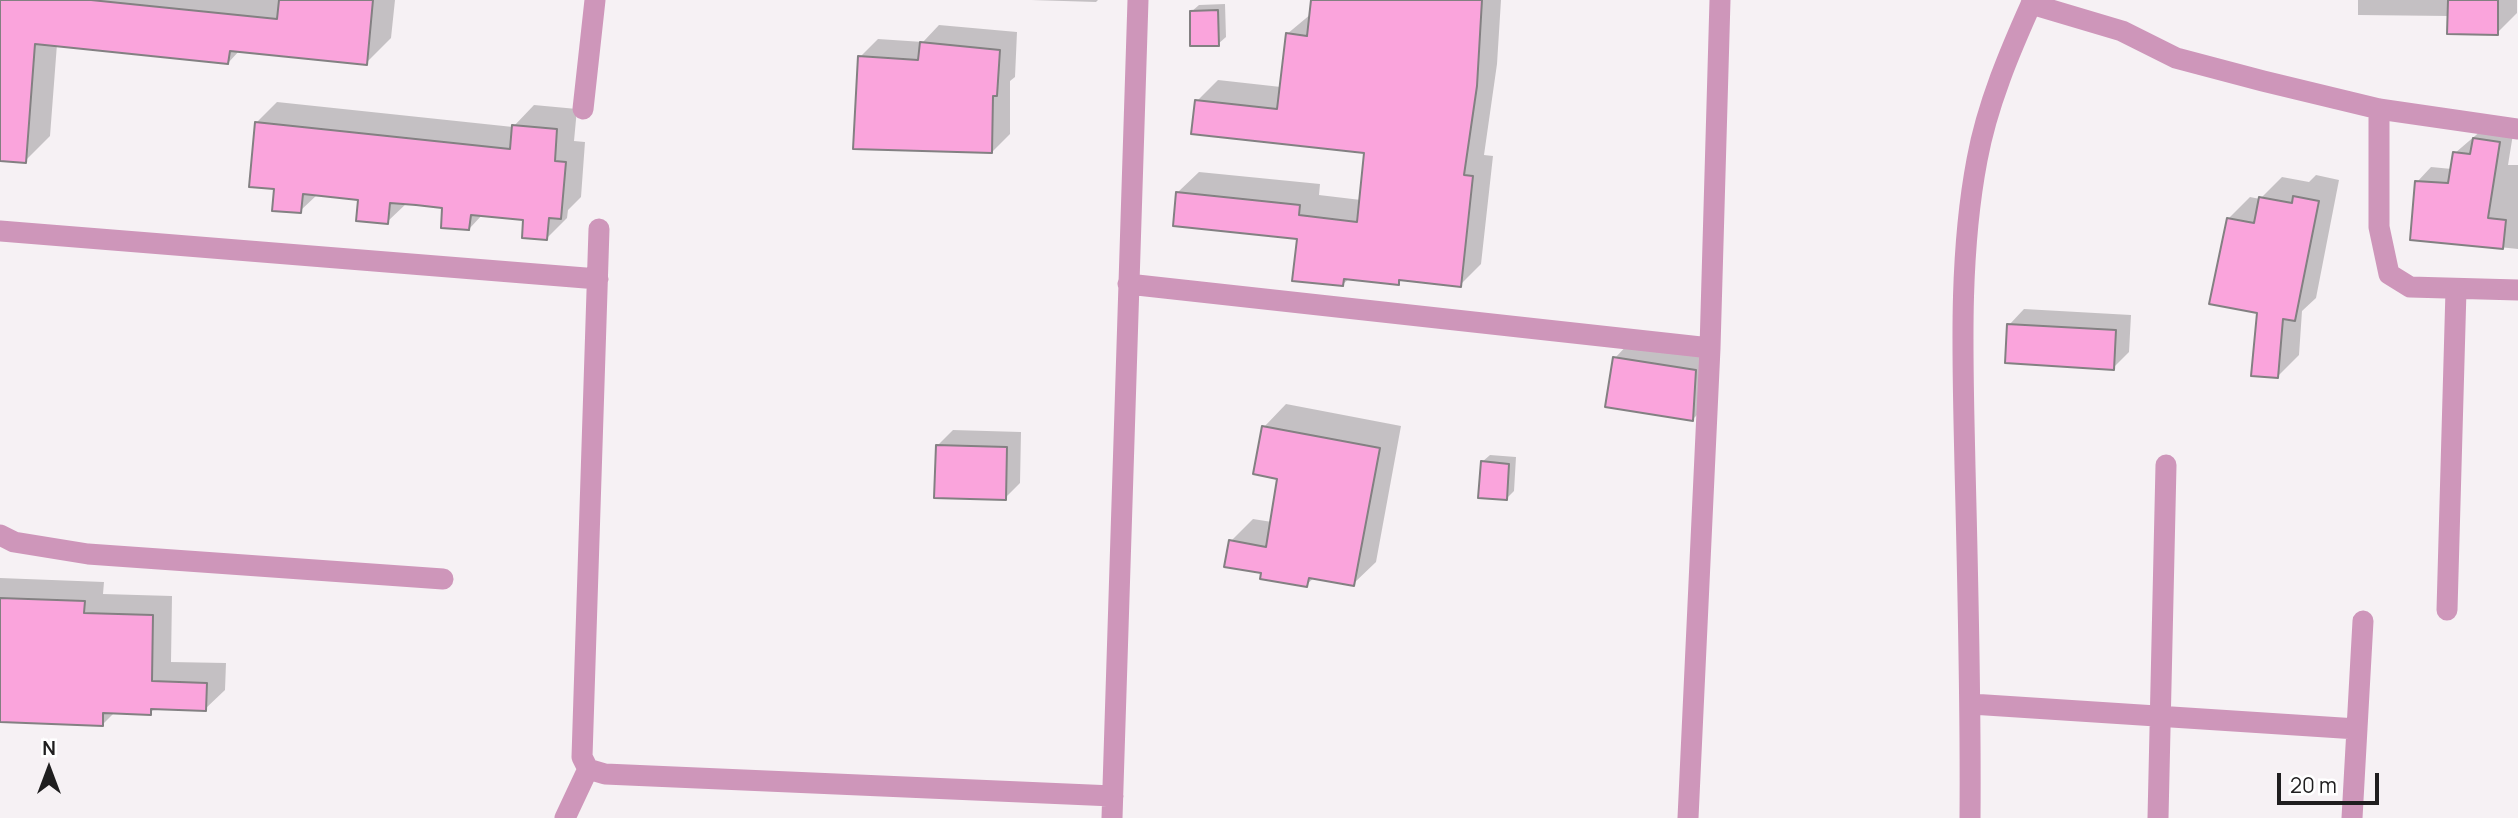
<!DOCTYPE html>
<style>
body{margin:0}
#map{position:relative;width:2518px;height:818px;overflow:hidden;background:#f6f1f4;font-family:Manrope,sans-serif}
canvas{display:block}
.north{position:absolute;left:14px;top:734px;width:70px;height:70px;-webkit-text-stroke:5px #fff;paint-order:stroke;rotate:0deg;font-size:19px;font-weight:700;line-height:28px;text-align:center;color:#1f1e1f}
.north::after{content:'';display:block;margin:auto;width:24px;height:32px;background:#1f1e1f;clip-path:polygon(50% 0,100% 100%,50% 72%,0 100%)}
.scale{position:absolute;left:2277px;top:773px;width:102px;height:32px;box-sizing:border-box;border:4px solid #1f1e1f;border-top:0;padding-left:9px;font-size:21px;line-height:24px;white-space:nowrap;color:#1f1e1f;-webkit-text-stroke:5px #fff;paint-order:stroke}
</style>
<div id="map">
<canvas width="2518" height="818"></canvas>
<div class="north">N</div>
<div class="scale">20 m</div>
</div>
<script>
const ctx = document.querySelector('canvas').getContext('2d');
ctx.lineJoin = 'round';
function fillPath(path, color) {
  ctx.fillStyle = color;
  ctx.fill(path, 'evenodd');
}
function trace(path, color, width, dash) {
  ctx.strokeStyle = color;
  ctx.lineWidth = width;
  ctx.lineCap = dash ? 'butt' : 'round';
  ctx.setLineDash(dash || []);
  ctx.stroke(path);
}
const shadow = new Path2D(`
 M 0,0 L 395,0 L 391,38 L 366,63 L 240,50 L 228,63 L 57,44 L 50,136 L 25,161 L 0,159 Z
 M 1031,0 L 1098,0 L 1096,2 Z
 M 1313,0 L 1501,0 L 1497,64 L 1484,155 L 1493,156 L 1481,264 L 1460,285 L 1402,278 L 1398,283 L 1350,278 L 1343,284 L 1299,238 L 1178,192 L 1199,172 L 1320,184 L 1319,195 L 1361,200 L 1366,152 L 1197,101 L 1218,80 L 1281,87 L 1287,34 L 1311,14 Z
 M 2358,0 L 2517,0 L 2517,13 L 2497,33 L 2449,16 L 2358,15 Z
 M 1225,4 L 1226,37 L 1218,44 L 1191,12 L 1199,5 Z
 M 939,25 L 1017,32 L 1015,77 L 1010,81 L 1010,134 L 992,152 L 860,57 L 878,39 L 923,42 Z
 M 277,102 L 513,127 L 534,105 L 577,109 L 574,141 L 585,142 L 581,197 L 568,210 L 567,218 L 547,238 L 525,218 L 483,214 L 469,229 L 444,207 L 407,203 L 387,222 L 360,198 L 318,194 L 300,211 L 275,188 L 256,123 Z
 M 2489,124 L 2514,128 L 2508,165 L 2518,165 L 2518,249 L 2412,238 L 2417,182 L 2431,167 L 2452,169 L 2455,153 Z
 M 2316,175 L 2339,180 L 2316,298 L 2302,311 L 2299,355 L 2278,376 L 2229,218 L 2250,197 L 2260,199 L 2282,177 L 2309,182 Z
 M 2024,309 L 2131,315 L 2129,352 L 2113,368 L 2009,325 Z
 M 1630,342 L 1711,355 L 1708,404 L 1693,419 L 1615,358 Z
 M 1286,404 L 1401,426 L 1376,562 L 1353,584 L 1315,577 L 1306,585 L 1263,571 L 1231,541 L 1253,519 L 1272,522 L 1279,477 L 1264,427 Z
 M 953,430 L 1021,432 L 1020,483 L 1005,498 L 937,446 Z
 M 1490,455 L 1516,457 L 1514,491 L 1507,498 L 1482,462 Z
 M 0,578 L 104,582 L 103,594 L 172,596 L 171,662 L 226,663 L 225,690 L 205,709 L 155,708 L 150,713 L 115,712 L 102,725 L 0,721 Z`);
const building = new Path2D(`
 M 0,0 L 91,0 L 277,19 L 279,0 L 373,0 L 367,65 L 230,51 L 228,64 L 35,44 L 26,163 L 0,161 Z
 M 1311,0 L 1482,0 L 1477,86 L 1464,175 L 1473,176 L 1461,287 L 1399,280 L 1399,285 L 1344,279 L 1343,286 L 1292,281 L 1297,239 L 1173,226 L 1176,192 L 1300,205 L 1299,215 L 1357,222 L 1364,153 L 1191,134 L 1195,100 L 1277,109 L 1286,33 L 1307,36 Z
 M 2448,0 L 2498,0 L 2498,35 L 2447,34 Z
 M 1218,10 L 1219,46 L 1190,46 L 1190,11 Z
 M 920,42 L 1000,50 L 997,96 L 993,96 L 992,153 L 853,149 L 858,56 L 918,60 Z
 M 255,122 L 510,149 L 512,125 L 557,129 L 555,161 L 566,162 L 561,219 L 549,218 L 547,240 L 522,238 L 523,220 L 471,215 L 469,230 L 441,228 L 442,208 L 416,205 L 390,203 L 388,224 L 356,221 L 358,200 L 303,194 L 301,213 L 272,211 L 274,189 L 249,187 Z
 M 2473,138 L 2500,142 L 2488,218 L 2506,220 L 2503,249 L 2410,240 L 2415,181 L 2448,183 L 2453,152 L 2470,154 Z
 M 2293,196 L 2319,201 L 2295,321 L 2283,319 L 2278,378 L 2251,376 L 2257,313 L 2209,304 L 2227,218 L 2254,223 L 2259,197 L 2292,203 Z
 M 2007,324 L 2116,330 L 2114,370 L 2005,363 Z
 M 1613,357 L 1696,370 L 1693,421 L 1605,407 Z
 M 1262,426 L 1380,448 L 1354,586 L 1309,578 L 1307,587 L 1260,579 L 1261,573 L 1224,567 L 1229,540 L 1266,547 L 1277,479 L 1253,474 Z
 M 936,445 L 1007,447 L 1006,500 L 934,498 Z
 M 1481,461 L 1509,464 L 1507,500 L 1478,498 Z
 M 0,598 L 85,601 L 84,613 L 153,615 L 152,681 L 207,683 L 206,711 L 151,709 L 151,715 L 103,713 L 103,726 L 0,722 Z`);
const minor = new Path2D(`
 M 2031,4 L 2122,31 L 2176,58 L 2263,81 L 2379,109 L 2518,129
 M 583,109 L 595,0
 M 2379,109 L 2379,227 L 2389,274 L 2410,287 L 2518,290
 M 599,229 L 582,757 L 588,769 L 605,774 L 1113,796
 M 0,231 L 598,279
 M 1128,284 L 1710,348
 M 0,535 L 14,542 L 88,554 L 443,579
 M 2447,610 L 2456,290
 M 1971,704 L 2357,729
 M 565,818 L 588,769
 M 1112,818 L 1138,0
 M 1688,818 L 1710,348 L 1720,0
 M 1970,818 C 1971,701 1968,584 1965,467 C 1963,366 1958,260 1977,160 C 1987,105 2010,51 2033,0
 M 2158,818 L 2166,465
 M 2352,818 L 2363,621`);
fillPath(shadow, '#0003');
fillPath(building, '#faa4dc');
trace(building, '#838082', 2);
trace(minor, '#ce96ba', 21);
</script>
